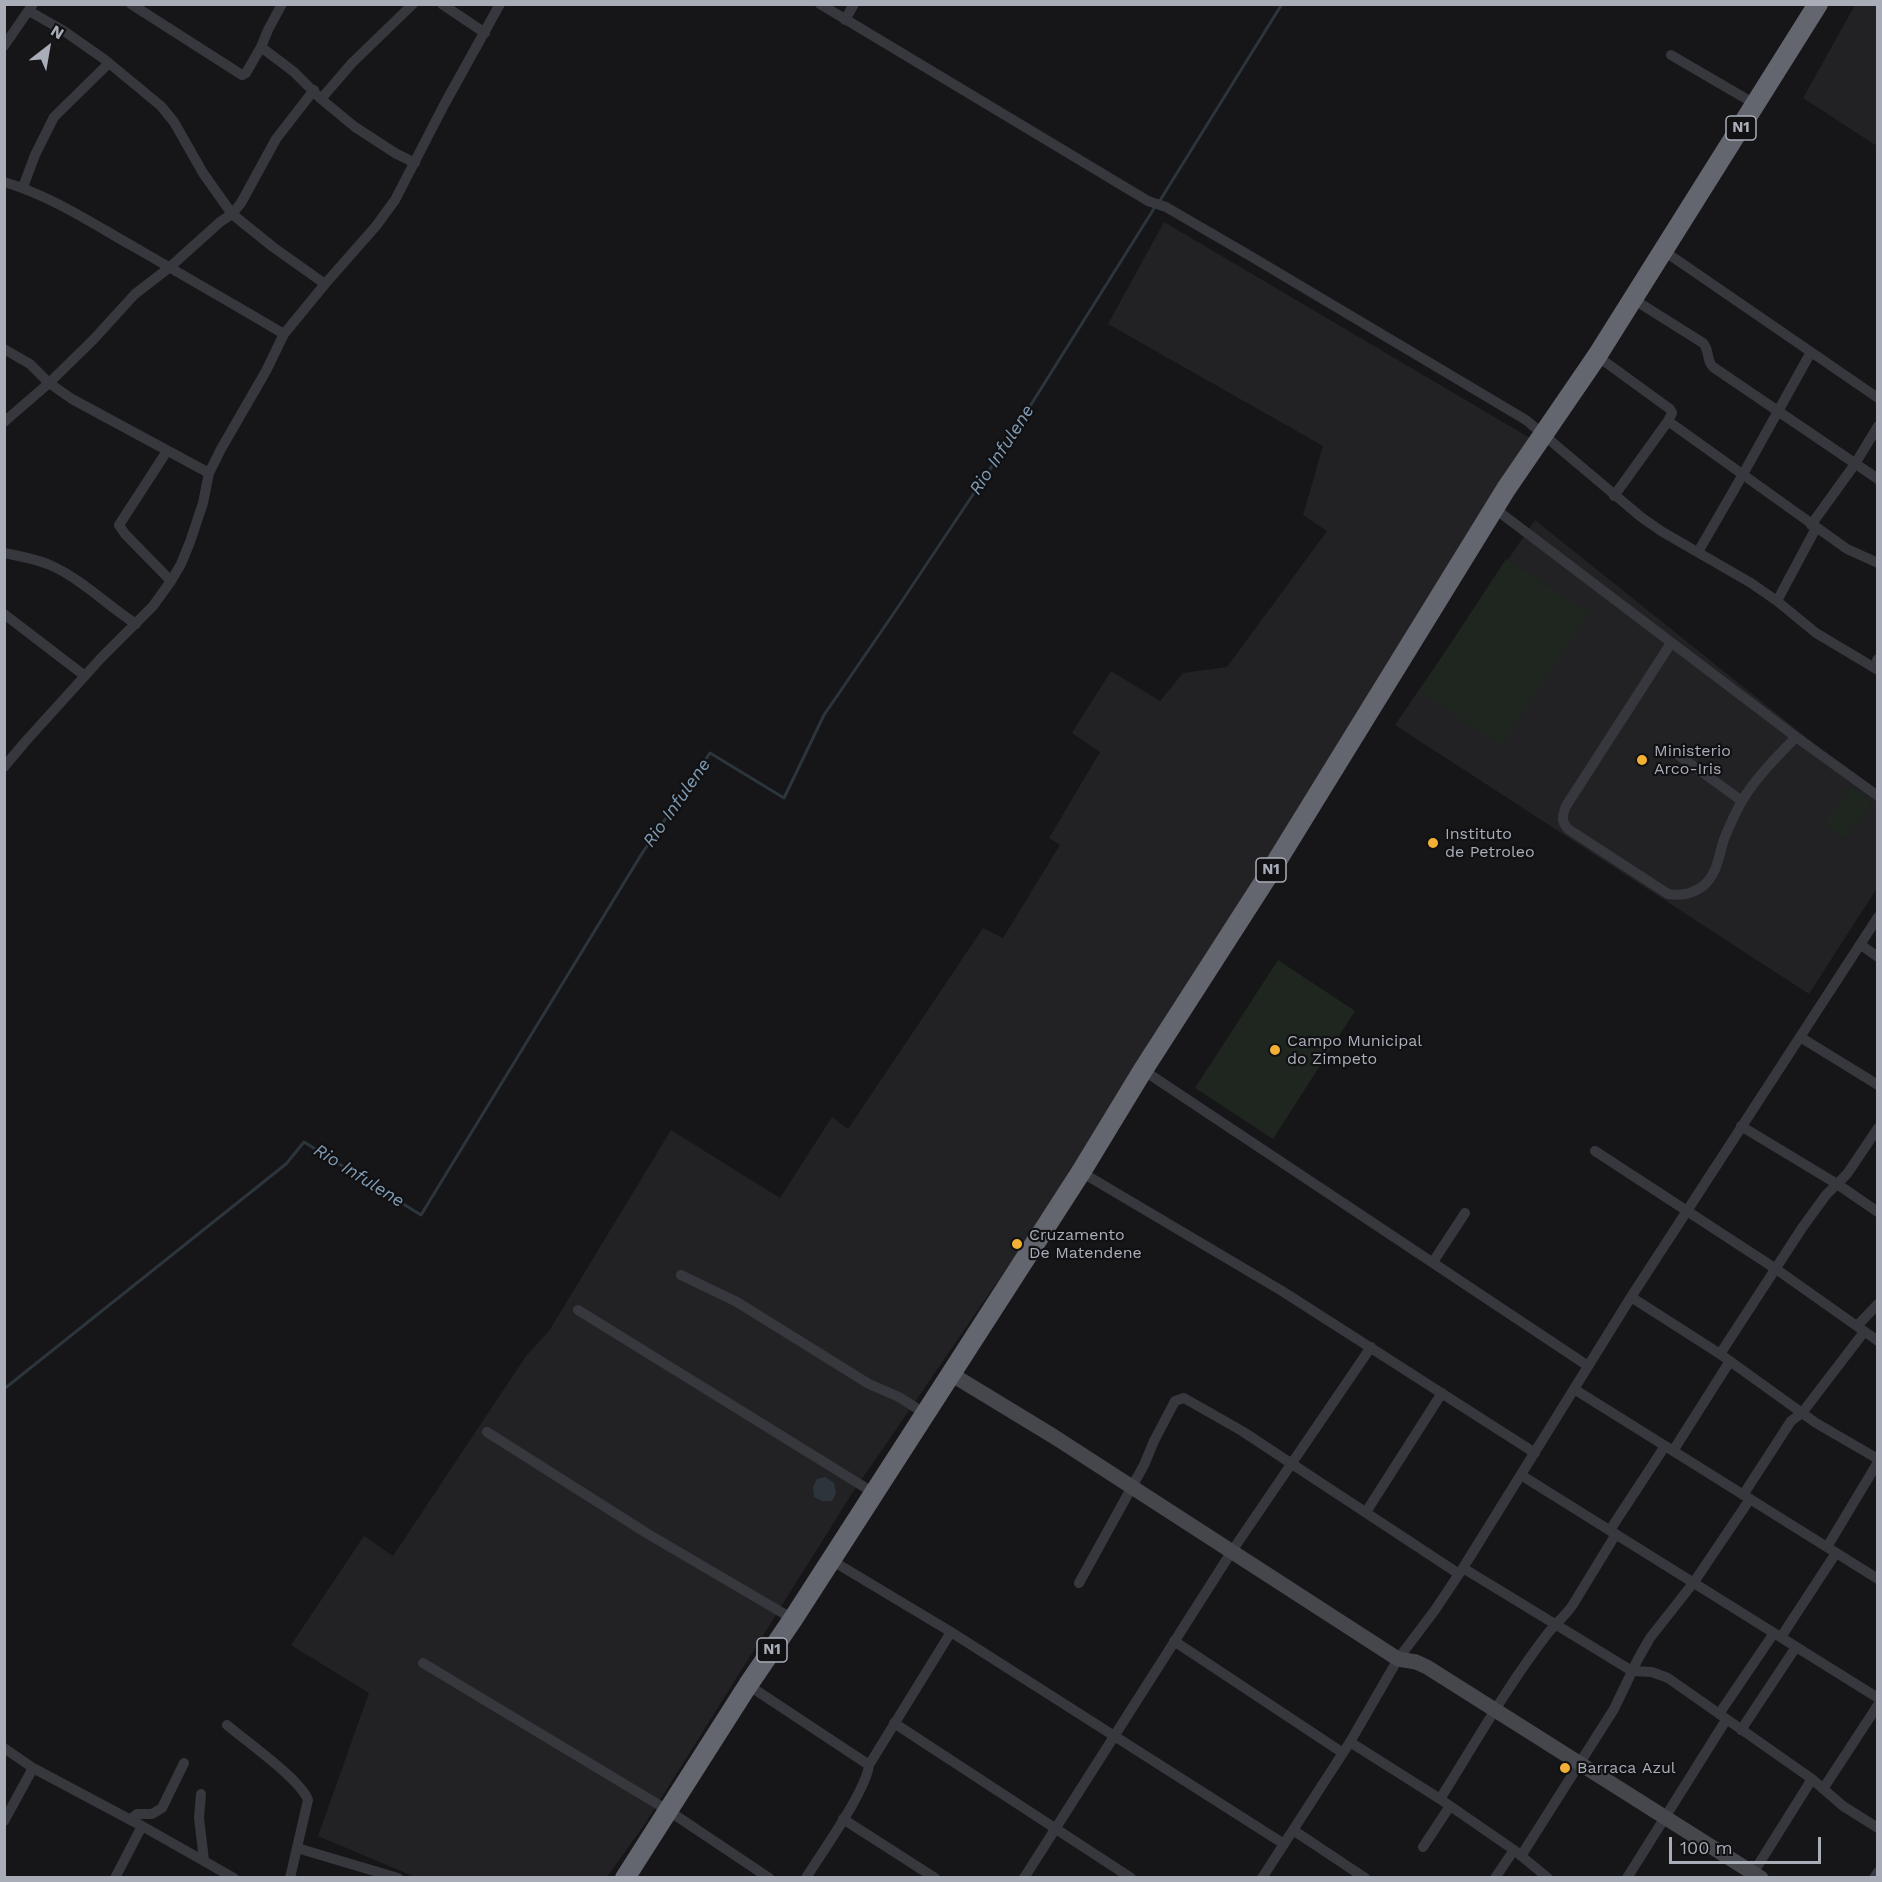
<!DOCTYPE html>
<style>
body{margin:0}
#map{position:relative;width:1882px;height:1882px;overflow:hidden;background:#161618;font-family:"Work Sans",sans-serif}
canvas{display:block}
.frame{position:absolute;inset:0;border:6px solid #a8adb8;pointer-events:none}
.north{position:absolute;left:18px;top:18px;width:60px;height:60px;-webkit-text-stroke:4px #111113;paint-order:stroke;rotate:31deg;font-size:16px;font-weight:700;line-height:24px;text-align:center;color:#a8adb8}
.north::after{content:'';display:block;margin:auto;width:21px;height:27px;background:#a8adb8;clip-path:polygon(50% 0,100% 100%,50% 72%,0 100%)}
.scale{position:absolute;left:1669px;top:1837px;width:152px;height:27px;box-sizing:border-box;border:3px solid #a8adb8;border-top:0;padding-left:8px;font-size:18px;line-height:21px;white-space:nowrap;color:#a8adb8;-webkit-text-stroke:4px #111113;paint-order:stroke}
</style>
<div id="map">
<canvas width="1882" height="1882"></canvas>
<div class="frame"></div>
<div class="north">N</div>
<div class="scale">100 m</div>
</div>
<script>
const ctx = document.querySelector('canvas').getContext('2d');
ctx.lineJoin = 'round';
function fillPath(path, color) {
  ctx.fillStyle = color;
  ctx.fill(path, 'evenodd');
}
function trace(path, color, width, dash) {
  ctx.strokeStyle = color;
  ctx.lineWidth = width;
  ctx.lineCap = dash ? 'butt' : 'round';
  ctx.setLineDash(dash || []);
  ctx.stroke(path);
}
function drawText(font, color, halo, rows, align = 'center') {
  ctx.font = font + ' "Work Sans",sans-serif';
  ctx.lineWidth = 4.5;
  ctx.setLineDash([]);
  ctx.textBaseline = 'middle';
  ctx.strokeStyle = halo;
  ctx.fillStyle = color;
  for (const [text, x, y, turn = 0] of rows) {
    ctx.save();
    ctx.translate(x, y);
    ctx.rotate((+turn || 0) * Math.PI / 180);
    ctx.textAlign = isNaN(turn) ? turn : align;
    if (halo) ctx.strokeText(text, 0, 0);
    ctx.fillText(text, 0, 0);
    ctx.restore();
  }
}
const built = new Path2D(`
 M 1855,5 L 1877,5 L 1877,146 L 1803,98 Z
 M 1164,222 L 1535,441 L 1103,1128 L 851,1495 L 645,1824 L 607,1877 L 415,1877 L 318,1836 L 369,1693 L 291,1645 L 364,1536 L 393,1556 L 526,1356 L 549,1331 L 671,1130 L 780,1198 L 832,1117 L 848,1129 L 983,928 L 1003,938 L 1060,845 L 1049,838 L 1100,752 L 1072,733 L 1111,671 L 1160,701 L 1183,673 L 1227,667 L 1327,531 L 1303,515 L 1323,446 L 1108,324 Z
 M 1535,520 L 1877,794 L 1877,888 L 1809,994 L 1395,725 Z`);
const green = new Path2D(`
 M 1506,559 L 1589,613 L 1502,746 L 1419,692 Z
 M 1851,787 L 1872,802 L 1844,839 L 1824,823 Z
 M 1278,960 L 1355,1011 L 1273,1139 L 1195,1088 Z`);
const water = new Path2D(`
 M 825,1477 L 834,1483 L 836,1493 L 832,1501 L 822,1501 L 814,1497 L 813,1487 L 817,1479 Z`);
const stream = new Path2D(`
 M 1159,202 L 1282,4
 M 4,1389 L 286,1164 L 304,1142 L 421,1215 L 641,855 L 710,753 L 784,798 L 824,715 L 898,607 L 1000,454 L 1155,207`);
const street = new Path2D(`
 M 131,4 L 242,75 L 246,73 L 261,47 L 294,72 L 321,99 L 355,127 L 395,153 L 415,163
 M 442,4 L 485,33
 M 820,4 L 1148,201 L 1166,207 L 1252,257 L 1526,420 L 1641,517 L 1661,531 L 1751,583 L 1777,601 L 1816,633 L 1878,670
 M 29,11 L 64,31 L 104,59 L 161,106 L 174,122 L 203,173 L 232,214 L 273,247 L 325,284
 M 845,20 L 854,4
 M 4,46 L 33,4
 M 261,47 L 268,30 L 282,4
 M 1671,55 L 1755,104
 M 321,99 L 352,63 L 413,4
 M 4,182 C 52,196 93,224 136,248 C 186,277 235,305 284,334
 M 23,187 L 35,155 L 54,117 L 109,63
 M 1664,251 L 1878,398
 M 1633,299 L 1703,343 C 1710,350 1706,361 1713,367 L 1878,479
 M 4,349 L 30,364 L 49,383 L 72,399 L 209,473
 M 1597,356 L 1670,409 L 1672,413 L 1668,421 L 1614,496
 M 1668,421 L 1847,549 L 1878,563
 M 4,422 L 49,383 L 93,340 L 135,294 L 170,267 L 220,222 L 232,214 L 241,203 L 276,139 L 314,90
 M 167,451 L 119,525 L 125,534 L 171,581
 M 1494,508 L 1796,737 L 1878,796
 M 1811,525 L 1855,464 L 1878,426
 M 1698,552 L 1742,476 L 1811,352
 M 4,553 C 20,556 36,559 50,565 C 82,579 108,606 136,624
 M 1777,601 L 1816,528
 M 4,614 L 85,676
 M 1671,643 L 1566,806 C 1562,816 1561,821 1568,829 L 1668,894 C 1681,896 1693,894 1703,886 C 1717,875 1719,855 1724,839 C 1729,827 1735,813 1742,801 C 1756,777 1777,757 1796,737
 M 1877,660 L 1878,659
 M 1677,754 L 1742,801
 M 4,767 L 25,742 L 102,657 L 153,606 L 171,581 L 181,564 L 190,542 L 203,503 L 209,473 L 221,449 L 266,371 L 284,334 L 325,284 L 376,226 L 395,200 L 444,105 L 500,4
 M 1861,945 L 1878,957
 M 1800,1037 L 1878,1085
 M 1143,1070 L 1588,1366
 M 1741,1126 L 1837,1184 L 1878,1212
 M 1595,1151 L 1776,1269 L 1878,1341
 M 1081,1172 L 1282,1291 L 1535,1453
 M 1433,1262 L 1465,1213
 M 681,1275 L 737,1302 L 869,1384 L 899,1397 L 924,1413
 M 1631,1297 L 1720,1354 L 1816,1423 L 1878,1459
 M 578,1310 L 874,1493
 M 1857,1326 L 1878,1304
 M 1720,1354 L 1802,1228 L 1826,1195 L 1847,1174 L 1878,1128
 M 1574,1389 L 1878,1579
 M 487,1432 L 648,1534 L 793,1619
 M 1673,1451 L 1730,1361
 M 1521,1475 L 1878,1698
 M 1743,1495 L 1791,1421 L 1802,1413 L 1864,1332
 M 1366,1512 L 1442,1393
 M 1610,1530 L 1665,1446
 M 1827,1547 L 1878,1462
 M 831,1560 L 951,1632 L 1284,1844
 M 1463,1568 L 1632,1671 L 1652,1672 L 1668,1678 L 1812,1779 L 1843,1806 L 1878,1828
 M 1079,1583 L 1144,1465 L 1154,1441 L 1175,1401 L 1184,1398 L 1242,1431 L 1459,1574
 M 1781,1637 L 1836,1553
 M 1174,1641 L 1343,1753
 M 423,1663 L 669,1811 L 769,1878
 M 748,1685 L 869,1765
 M 1719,1714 L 1774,1633
 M 894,1723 L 1131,1878
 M 227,1725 C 247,1742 300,1779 308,1800 L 290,1878
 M 1741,1730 L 1796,1647
 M 1350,1742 L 1440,1799 L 1514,1850 L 1548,1878
 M 4,1748 L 33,1768 L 142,1826 L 234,1878
 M 1823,1789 L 1878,1705
 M 201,1794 L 199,1818 L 204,1860
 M 1440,1799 C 1475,1743 1508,1685 1548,1633 C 1556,1623 1565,1616 1572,1606 L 1616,1534
 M 843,1819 L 935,1878
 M 130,1820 L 137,1814 L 152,1814 L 162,1808 L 184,1763
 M 4,1821 L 33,1768
 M 1293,1830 L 1365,1878
 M 1423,1847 L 1450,1806
 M 297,1848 L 398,1878
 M 1521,1856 L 1614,1709 L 1638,1659 L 1650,1638 L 1694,1582 L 1750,1499
 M 115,1878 L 142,1826
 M 806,1878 C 822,1852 866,1791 869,1765 L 951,1632
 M 1024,1878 L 1232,1551 L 1371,1347
 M 1262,1878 L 1350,1742 L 1398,1659 L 1435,1610 L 1463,1568 L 1631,1297 L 1878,917
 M 1495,1878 L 1514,1850
 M 1627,1878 L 1726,1720
 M 1750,1878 L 1812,1779
 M 1874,1878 L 1878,1872`);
const secondary = new Path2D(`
 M 951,1374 L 1053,1436 L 1398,1659 L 1416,1662 L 1427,1667 L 1761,1878`);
const highway = new Path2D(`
 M 625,1878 L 748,1685 L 793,1619 L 1081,1172 L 1143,1070 L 1267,877 L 1506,489 L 1597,356 L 1818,4`);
const markers = [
 [1642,760,6,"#f2b134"],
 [1433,843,6,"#f2b134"],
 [1275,1050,6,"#f2b134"],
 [1017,1244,6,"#f2b134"],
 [1565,1768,6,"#f2b134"]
];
const shields = [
 [1741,128,30],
 [1271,870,30],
 [772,1650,30]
];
const shieldNames = [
 ["N1",1741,128],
 ["N1",1271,870],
 ["N1",772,1650]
];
const poiNames = [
 ["Ministerio",1654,751],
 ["Arco-Iris",1654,769],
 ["Instituto",1445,834],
 ["de Petroleo",1445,852],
 ["Campo Municipal",1287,1041],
 ["do Zimpeto",1287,1059],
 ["Cruzamento",1029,1235],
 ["De Matendene",1029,1253],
 ["Barraca Azul",1577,1768]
];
const waterNames = [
 ["Rio Infulene",1002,450,-57],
 ["Rio Infulene",677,803,-55],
 ["Rio Infulene",359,1176,32]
];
fillPath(built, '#222225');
fillPath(green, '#1e261f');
fillPath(water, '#2c353c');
trace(stream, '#2c353c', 3);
trace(street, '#37383d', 10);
trace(secondary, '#45474d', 15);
trace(highway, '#63666e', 20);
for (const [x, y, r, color] of markers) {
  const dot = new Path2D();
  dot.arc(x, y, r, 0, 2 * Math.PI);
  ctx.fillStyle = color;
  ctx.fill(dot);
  trace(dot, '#111113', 2);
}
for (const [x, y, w] of shields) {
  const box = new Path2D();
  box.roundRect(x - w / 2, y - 12, w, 24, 4.5);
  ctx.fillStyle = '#111113';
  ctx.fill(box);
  trace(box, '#a8adb8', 1.5);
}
drawText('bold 15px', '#a8adb8', null, shieldNames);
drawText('16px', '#a8adb8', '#111113', poiNames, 'left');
drawText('italic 18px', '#7f9bb3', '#111113', waterNames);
</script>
